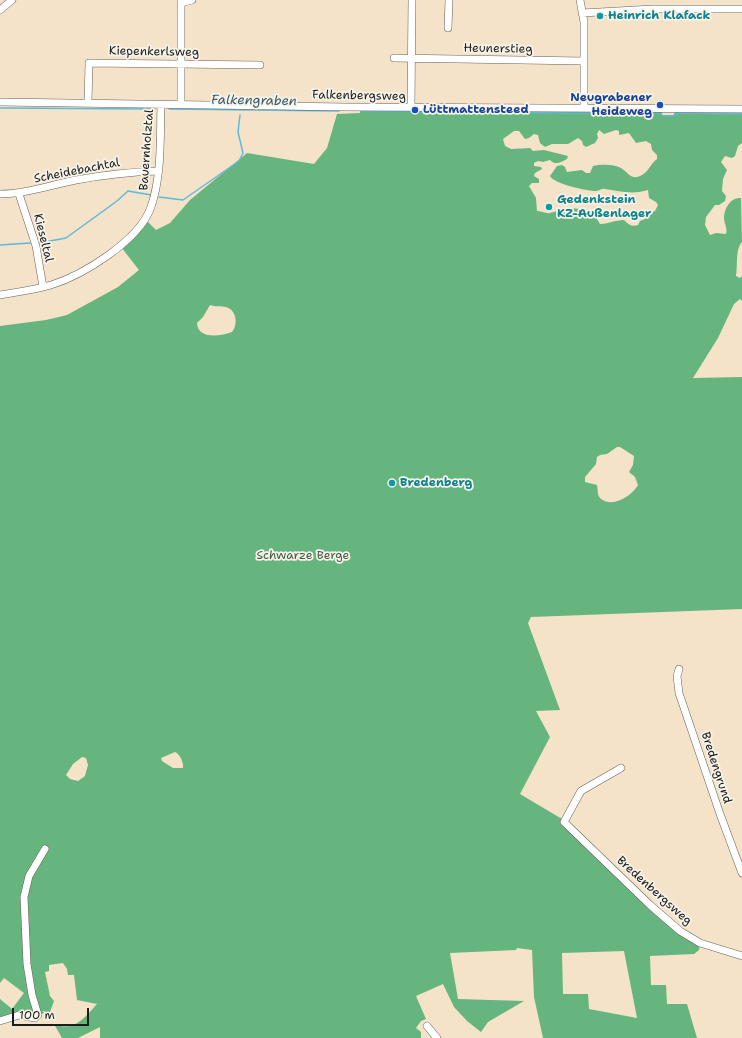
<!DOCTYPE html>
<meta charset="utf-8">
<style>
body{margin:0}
#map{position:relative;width:742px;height:1038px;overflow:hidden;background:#f4e2c9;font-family:"Shantell Sans",sans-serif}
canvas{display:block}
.scale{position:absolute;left:12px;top:1008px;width:77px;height:18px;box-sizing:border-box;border:2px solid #1c1c1c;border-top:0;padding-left:5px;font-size:12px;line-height:14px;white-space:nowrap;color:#1c1c1c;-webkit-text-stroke:3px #f7f3e8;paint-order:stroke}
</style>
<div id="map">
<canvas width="742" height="1038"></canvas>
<div class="scale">100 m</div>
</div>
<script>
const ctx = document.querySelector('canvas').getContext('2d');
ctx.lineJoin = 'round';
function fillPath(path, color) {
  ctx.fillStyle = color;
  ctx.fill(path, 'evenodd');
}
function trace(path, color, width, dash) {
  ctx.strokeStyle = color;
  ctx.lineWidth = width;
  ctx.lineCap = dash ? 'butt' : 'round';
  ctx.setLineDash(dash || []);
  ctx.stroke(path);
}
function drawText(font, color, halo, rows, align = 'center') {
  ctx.font = font + ' "Shantell Sans",sans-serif';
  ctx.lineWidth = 3.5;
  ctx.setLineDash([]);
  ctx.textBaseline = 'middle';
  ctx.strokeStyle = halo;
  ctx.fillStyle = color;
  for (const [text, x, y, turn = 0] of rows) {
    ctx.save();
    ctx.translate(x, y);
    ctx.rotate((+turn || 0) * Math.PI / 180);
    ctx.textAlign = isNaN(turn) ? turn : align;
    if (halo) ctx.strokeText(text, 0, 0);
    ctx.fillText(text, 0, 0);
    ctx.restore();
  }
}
const forest = new Path2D(`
 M 360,109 L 662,110 L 662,115 L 674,115 L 675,110 L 742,111 L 742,143 L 738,146 L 735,156 L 732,158 L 725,156 L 721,162 L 727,170 L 723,179 L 722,191 L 726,196 L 725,201 L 719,205 L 715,205 L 706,217 L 705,225 L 710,235 L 716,233 L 726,234 C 728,228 724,224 724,218 C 724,208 731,197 741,198 L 742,242 C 735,249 738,266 736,276 L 740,278 L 742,276 L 742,301 L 740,299 L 734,304 L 718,338 L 693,378 L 742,377 L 742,609 L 531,617 L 528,623 L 560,710 L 536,711 L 550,737 L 520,794 L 562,819 L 680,931 L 700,943 L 699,950 L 694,954 L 650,956 L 651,985 L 666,985 L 667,1004 L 687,1004 L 697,1038 L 543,1038 L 534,997 L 532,950 L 517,948 L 516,950 L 450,953 L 458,999 L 524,1001 L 488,1022 L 481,1032 L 467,1021 L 454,1007 L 443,984 L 416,996 L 426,1019 L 421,1021 L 416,1028 L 421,1032 L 421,1038 L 100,1038 L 100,1027 L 78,1038 L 62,1038 L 54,1024 C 75,1032 84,1018 97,1004 L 77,1000 L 74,975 L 68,975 L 67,969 L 63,963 L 49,965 L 49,971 L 45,972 L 50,996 L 54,1001 L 50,1012 L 0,1021 L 0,999 L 12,1009 L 24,993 L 4,978 L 0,983 L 0,326 L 46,320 L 67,315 L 118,287 L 139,270 L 121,247 L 148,222 L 156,230 L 170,223 L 190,200 L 247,153 L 314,164 L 327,148 L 337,114 L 360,113 ZM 599,130 L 604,134 L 616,130 L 619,131 L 619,135 L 629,133 L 636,143 L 646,141 L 651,144 L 652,150 L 657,155 L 657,159 C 651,163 649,171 642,175 C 631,181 629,173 621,168 C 614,164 601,164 593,166 L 590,173 L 586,173 L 582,170 L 567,172 L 565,167 L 562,165 L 557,166 L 550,176 C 554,184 587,191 596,191 C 600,191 602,188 605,189 C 618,191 634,195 648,190 L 649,198 L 656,202 L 658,205 L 655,211 L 648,213 L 645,219 L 640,221 L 638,225 C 632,227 629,225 624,220 C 615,220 608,224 600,224 C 590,204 570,207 550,213 C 546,214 541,211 537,211 L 536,198 L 529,186 L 532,183 L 539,183 L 539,179 L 534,176 L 535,173 L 542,169 L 541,167 L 534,166 L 534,163 L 538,161 L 543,162 L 550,160 C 556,166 561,162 567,159 L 568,156 L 544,150 L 533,151 L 530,148 L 511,149 L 505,146 L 503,139 L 514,131 L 519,131 L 525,139 L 529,138 L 534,134 L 538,135 L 540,143 L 545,147 L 552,144 L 568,144 L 578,138 L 582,141 L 583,145 L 586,147 L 595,143 L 598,138 L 597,134 ZM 210,305 C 215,307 221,306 226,307 C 237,310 238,325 232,332 C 221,336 198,340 197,323 L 203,317 ZM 617,447 L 620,447 L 634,456 L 633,465 L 629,472 L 635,477 L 638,485 C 632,496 612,509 600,498 C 597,494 598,490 597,485 L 585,482 L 585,477 L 596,464 L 597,457 L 600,455 L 607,454 ZM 175,752 C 180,754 184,763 183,768 L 173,768 L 162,761 L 161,758 ZM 82,757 L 86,758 L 88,765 L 85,776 L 78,781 L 70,779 L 66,775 L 73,764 ZM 624,951 L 637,1018 L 589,1009 L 588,994 L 563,994 L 562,953 Z`);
const stream = new Path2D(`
 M 0,108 L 150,109
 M 169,109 L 339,111
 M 361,111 L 569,113
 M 571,113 L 658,113 C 664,117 672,117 679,113 L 742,114
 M 159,197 L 183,200 L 239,161 L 243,153 L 238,132 L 240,115
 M 39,243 L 66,238 L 117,201 L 128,191 L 151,195
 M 0,245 L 30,243`);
const minor = new Path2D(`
 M 181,0 L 181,105
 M 580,0 L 584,22 L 584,108
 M 181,3 L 192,0
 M 0,10 L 12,0
 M 582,13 L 653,9 L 742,9
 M 448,28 L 449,0
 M 394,58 L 584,61
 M 0,102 L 346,107 L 742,109
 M 88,103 L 89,63 L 260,65
 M 411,107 L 412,0
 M 0,194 C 26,194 50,185 76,180 C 103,175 130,172 158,171
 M 19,194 L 36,246 L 43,287
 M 0,295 C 17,292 34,290 51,285 C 83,275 139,241 151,207 C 162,175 160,138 161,105
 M 679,669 L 677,676 L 679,693 L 720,814 L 742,873
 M 621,768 L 581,791 L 564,822 L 650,905 L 680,931 L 700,943 L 742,956
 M 0,1021 L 19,1015 L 35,1018 L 38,1015 L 32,995 L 27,964 L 24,897 L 29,876 L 45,849
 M 427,1026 L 437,1038`);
const markers = [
 [600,16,4,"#0f9aa8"],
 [660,105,4,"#1a4fb4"],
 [415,110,4,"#1a4fb4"],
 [549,207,4,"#0f9aa8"],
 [392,483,4,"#0f9aa8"]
];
const cultureNames = [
 ["Heinrich Klafack",608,16],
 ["Gedenkstein",557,200],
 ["KZ-Außenlager",557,214],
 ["Bredenberg",400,483]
];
const streetNames = [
 ["Heunerstieg",498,49,1],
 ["Kiepenkerlsweg",154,52,1],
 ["Falkenbergsweg",359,96,1],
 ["Bauernholztal",147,150,-86],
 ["Scheidebachtal",77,171,-11],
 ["Kieseltal",43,238,76],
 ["Bredengrund",716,768,72],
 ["Bredenbergsweg",654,891,42]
];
const transitNames = [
 ["Neugrabener",652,98],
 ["Heideweg",652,112],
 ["Lüttmattensteed",423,110,"left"]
];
const parkNames = [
 ["Schwarze Berge",303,556]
];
const waterNames = [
 ["Falkengraben",254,101,1]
];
fillPath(forest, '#66b57f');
trace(stream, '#5dbadb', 1.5);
trace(minor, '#686159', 8);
trace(minor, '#fff', 7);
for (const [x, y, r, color] of markers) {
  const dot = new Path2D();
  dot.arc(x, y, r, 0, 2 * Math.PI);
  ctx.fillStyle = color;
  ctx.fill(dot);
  trace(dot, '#f7f3e8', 1.5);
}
drawText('bold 12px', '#0d838f', '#f7f3e8', cultureNames, 'left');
drawText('12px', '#1c1c1c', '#f7f3e8', streetNames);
drawText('bold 12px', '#164399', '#f7f3e8', transitNames, 'right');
drawText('12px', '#3e5c47', '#f7f3e8', parkNames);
drawText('italic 13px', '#365b68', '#f7f3e8', waterNames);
</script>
